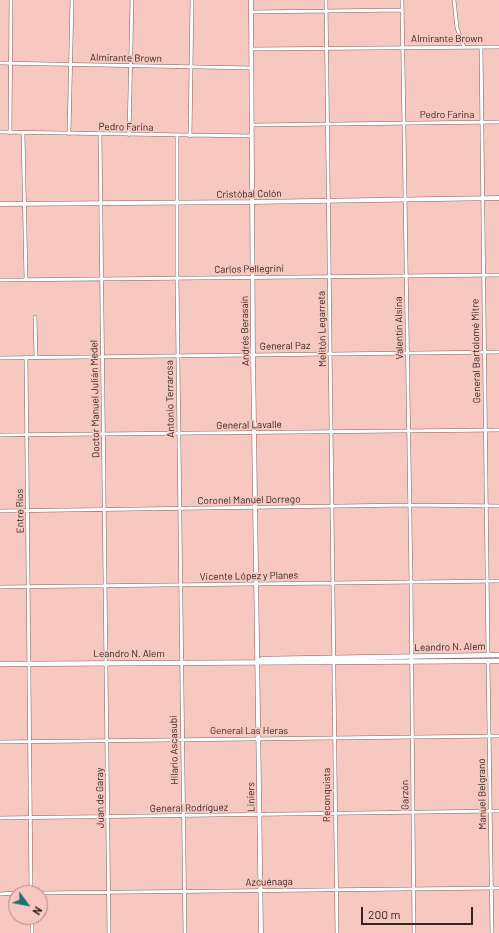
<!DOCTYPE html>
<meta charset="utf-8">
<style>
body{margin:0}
#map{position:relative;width:499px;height:933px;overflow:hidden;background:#f7c8c0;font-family:Barlow,sans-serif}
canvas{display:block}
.north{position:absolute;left:8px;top:885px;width:40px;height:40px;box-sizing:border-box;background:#f7c8c0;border:1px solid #a98680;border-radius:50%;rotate:122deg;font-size:11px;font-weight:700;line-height:16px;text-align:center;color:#352421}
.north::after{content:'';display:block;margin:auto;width:14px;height:18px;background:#236d77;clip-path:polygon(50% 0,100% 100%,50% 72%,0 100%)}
.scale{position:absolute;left:361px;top:907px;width:112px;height:18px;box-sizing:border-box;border:2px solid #352421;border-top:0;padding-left:5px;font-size:12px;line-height:14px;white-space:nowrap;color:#352421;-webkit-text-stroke:3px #f7c8c0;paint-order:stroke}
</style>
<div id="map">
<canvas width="499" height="933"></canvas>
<div class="north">N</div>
<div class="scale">200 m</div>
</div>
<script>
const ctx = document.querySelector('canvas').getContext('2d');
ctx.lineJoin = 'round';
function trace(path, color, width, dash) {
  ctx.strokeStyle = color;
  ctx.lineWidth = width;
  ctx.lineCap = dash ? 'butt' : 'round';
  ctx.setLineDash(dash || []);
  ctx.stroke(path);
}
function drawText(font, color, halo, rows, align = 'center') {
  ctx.font = font + ' Barlow,sans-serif';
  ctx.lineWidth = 3.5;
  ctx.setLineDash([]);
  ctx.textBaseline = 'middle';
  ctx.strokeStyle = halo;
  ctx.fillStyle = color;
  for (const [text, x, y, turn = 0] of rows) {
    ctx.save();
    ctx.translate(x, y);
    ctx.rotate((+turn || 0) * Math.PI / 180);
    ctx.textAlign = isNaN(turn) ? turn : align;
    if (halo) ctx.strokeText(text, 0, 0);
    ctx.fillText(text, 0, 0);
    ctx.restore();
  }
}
const minor = new Path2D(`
 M 326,0 L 337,933
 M 402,0 L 411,582 L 414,933
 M 454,0 L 457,28 L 464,47
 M 251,12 L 402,10
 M 481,47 L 488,655
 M 251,49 L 499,47
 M 0,63 L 251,68
 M 252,125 L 499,122
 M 0,132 L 252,136
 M 10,133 L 11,0
 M 23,133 L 26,280
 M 69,134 L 72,0
 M 100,135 L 109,933
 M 129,135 L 132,0
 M 177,136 L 177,278 L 185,933
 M 190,136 L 192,0
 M 0,280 L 499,275
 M 35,317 L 36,357
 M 26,357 L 31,893
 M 0,358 L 499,352
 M 0,435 L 499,430
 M 0,511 L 409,505 L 499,506
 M 0,587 L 499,581
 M 488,661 L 492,933
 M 0,742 L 499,736
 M 0,818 L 499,811
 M 40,893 L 499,888
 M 0,894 L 16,893
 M 32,917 L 32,933`);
const tertiary = new Path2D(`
 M 251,0 L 253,355 L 261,933
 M 0,204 L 252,202 L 499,198`);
const secondary = new Path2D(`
 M 258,662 L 262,659 L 499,655
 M 0,664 L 499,661`);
const streetNames = [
 ["Almirante Brown",447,39],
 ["Almirante Brown",126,58,1],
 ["Pedro Farina",447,115],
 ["Pedro Farina",126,127,1],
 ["Cristóbal Colón",249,194,-1],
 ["Carlos Pellegrini",249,269,-1],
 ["Valentín Alsina",399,328,-91],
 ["Melitón Legarreta",322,329,-91],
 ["Andrés Berasaín",245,331,-91],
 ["General Paz",285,346,-1],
 ["General Bartolomé Mitre",476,351,-91],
 ["Doctor Manuel Julián Medel",95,399,-91],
 ["Antonio Terrarosa",170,399,-91],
 ["General Lavalle",249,425,-1],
 ["Coronel Manuel Dorrego",249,500,-1],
 ["Entre Ríos",20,511,-91],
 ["Vicente López y Planes",249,576,-1],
 ["Leandro N. Alem",450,647,-1],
 ["Leandro N. Alem",129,654],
 ["General Las Heras",249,731],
 ["Hilario Ascasubi",174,750,-91],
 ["Manuel Belgrano",482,794,-91],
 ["Reconquista",327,795,-90],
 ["Garzón",405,795,-91],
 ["Liniers",251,797,-91],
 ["Juan de Garay",100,798,-91],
 ["General Rodríguez",189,808,-1],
 ["Azcuénaga",269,882,-1]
];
trace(minor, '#875e58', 4);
trace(tertiary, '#875e58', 5);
trace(secondary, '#875e58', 5.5);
trace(minor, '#fff', 3);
trace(tertiary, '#fff', 4);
trace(secondary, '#fff', 4.5);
drawText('10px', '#352421', '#f7c8c0', streetNames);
</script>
